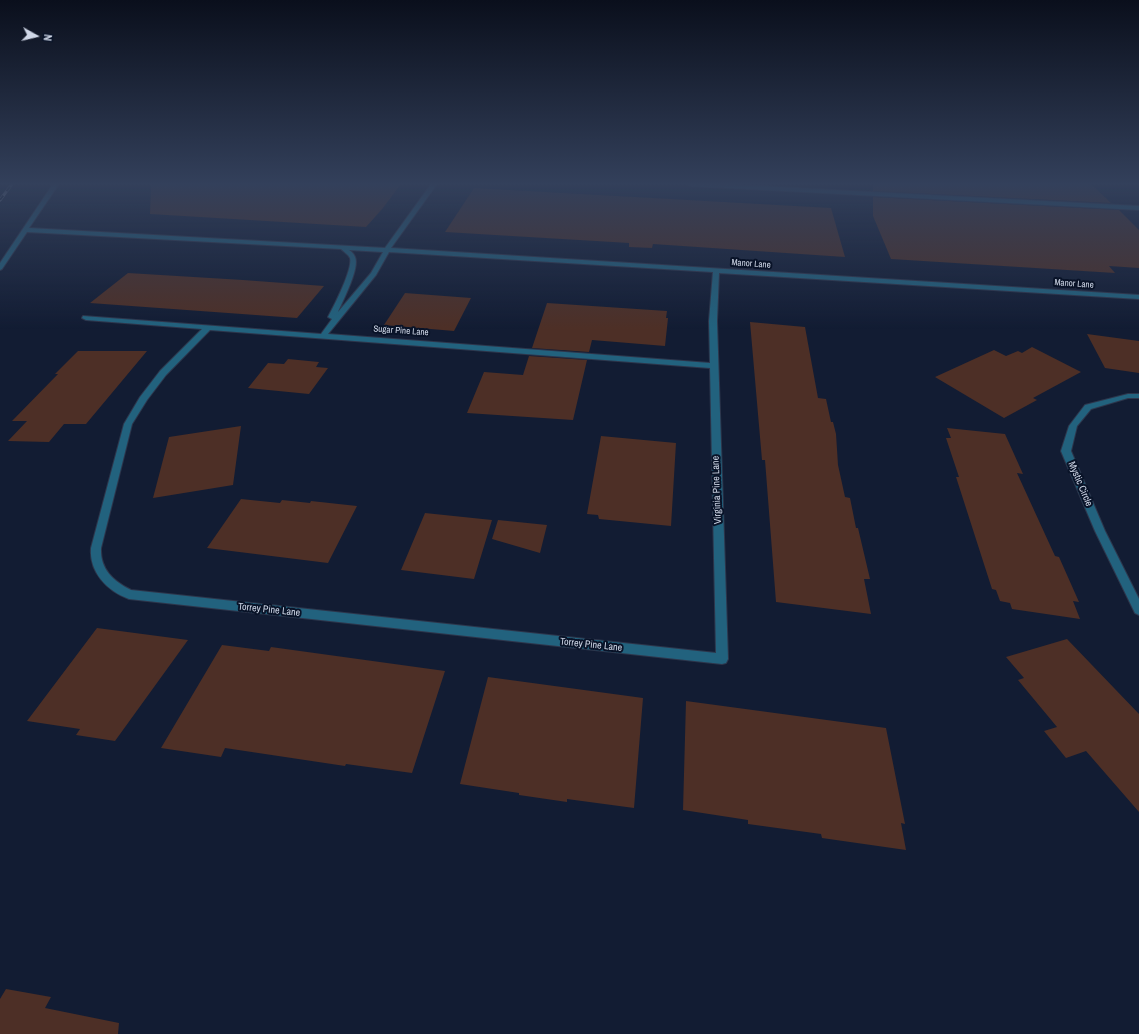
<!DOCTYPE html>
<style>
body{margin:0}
#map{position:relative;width:1139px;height:1034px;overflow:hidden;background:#121c33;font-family:"Archivo Narrow",sans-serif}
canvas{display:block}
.north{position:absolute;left:16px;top:16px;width:40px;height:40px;-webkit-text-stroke:3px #091328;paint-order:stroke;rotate:98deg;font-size:11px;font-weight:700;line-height:16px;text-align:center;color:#d0d8e8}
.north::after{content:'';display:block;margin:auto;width:14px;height:18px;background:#d0d8e8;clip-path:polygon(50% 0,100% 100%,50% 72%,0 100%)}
</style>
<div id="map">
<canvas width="1139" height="1034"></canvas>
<div class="north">N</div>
</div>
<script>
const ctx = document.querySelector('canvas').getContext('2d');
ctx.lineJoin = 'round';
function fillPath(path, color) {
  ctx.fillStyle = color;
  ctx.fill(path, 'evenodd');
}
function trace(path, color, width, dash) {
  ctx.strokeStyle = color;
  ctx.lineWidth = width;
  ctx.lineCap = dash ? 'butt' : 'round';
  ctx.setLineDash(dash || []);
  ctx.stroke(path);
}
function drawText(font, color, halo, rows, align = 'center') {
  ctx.font = font + ' "Archivo Narrow",sans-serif';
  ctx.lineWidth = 4;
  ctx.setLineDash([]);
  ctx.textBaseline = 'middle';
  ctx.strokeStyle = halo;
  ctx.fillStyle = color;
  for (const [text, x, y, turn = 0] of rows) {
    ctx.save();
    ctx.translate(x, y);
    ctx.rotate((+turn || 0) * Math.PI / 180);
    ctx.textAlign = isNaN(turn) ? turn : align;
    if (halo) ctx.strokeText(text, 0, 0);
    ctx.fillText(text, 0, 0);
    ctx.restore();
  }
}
const building = new Path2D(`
 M 151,184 L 401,184 L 383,208 L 366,227 L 150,214 Z
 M 873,184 L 1091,184 L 1111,203 L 873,191 Z
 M 474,188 L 831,208 L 845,257 L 653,244 L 652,248 L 629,247 L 629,243 L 445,232 Z
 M 873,197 L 1119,210 L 1139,230 L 1139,268 L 1109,266 L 1115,273 L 891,259 L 873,216 Z
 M 128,273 L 243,280 L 324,286 L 297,318 L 90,303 Z
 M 405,293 L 471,298 L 454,331 L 384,325 Z
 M 547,303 L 667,311 L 666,318 L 668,318 L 665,346 L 592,340 L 589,352 L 532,348 Z
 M 750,322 L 805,327 L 818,398 L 826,399 L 831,422 L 833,422 L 836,434 L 838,465 L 845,497 L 850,498 L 856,528 L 858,528 L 870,579 L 864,579 L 871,614 L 776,602 L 765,460 L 762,460 Z
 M 1087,334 L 1139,341 L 1139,373 L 1105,368 Z
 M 1032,347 L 1081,372 L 1033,398 L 1037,400 L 1004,418 L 935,377 L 994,350 L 1006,356 L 1018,351 L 1022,353 Z
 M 78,351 L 147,351 L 86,424 L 64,424 L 49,442 L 8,441 L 27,421 L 12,421 L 58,374 L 55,374 Z
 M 529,356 L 587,360 L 573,420 L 467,413 L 484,372 L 523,375 Z
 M 288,359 L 319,362 L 316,367 L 328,368 L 309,394 L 248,388 L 268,363 L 284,364 Z
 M 241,426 L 233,485 L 153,498 L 169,437 Z
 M 947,428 L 1005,434 L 1023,474 L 1017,473 L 1055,556 L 1059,557 L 1079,602 L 1073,601 L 1080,619 L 1012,609 L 1010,603 L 1000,601 L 996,590 L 992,589 L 956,477 L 959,477 L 946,438 L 951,438 Z
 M 601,436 L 676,443 L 671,526 L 599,519 L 598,515 L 587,514 Z
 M 241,499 L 280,503 L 282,500 L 310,503 L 311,501 L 357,506 L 328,563 L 207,548 Z
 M 425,513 L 492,520 L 474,579 L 401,570 Z
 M 498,520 L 547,525 L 540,553 L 492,539 Z
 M 97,628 L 188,640 L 115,741 L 76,735 L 80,729 L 27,721 Z
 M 1067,639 L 1139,714 L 1139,812 L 1086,751 L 1066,758 L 1044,731 L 1057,727 L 1018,680 L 1024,678 L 1006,657 Z
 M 222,645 L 269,651 L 271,647 L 445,671 L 412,773 L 346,764 L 345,766 L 225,748 L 221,757 L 161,748 Z
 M 488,677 L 643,698 L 634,808 L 567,799 L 567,802 L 519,795 L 519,793 L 460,784 Z
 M 686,701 L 886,728 L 905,824 L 901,823 L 906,850 L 822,838 L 821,834 L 748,824 L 748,820 L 683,810 Z
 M 6,989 L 51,997 L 45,1008 L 119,1023 L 118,1034 L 0,1034 L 0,999 Z`);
const minor = new Path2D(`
 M 53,184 L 59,184 L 29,228 L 385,248 L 431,184 L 437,184 L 391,248 L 1139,295 L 1139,299 L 719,273 L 717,321 L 728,659 L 726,663 L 722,664 L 129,599 C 107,591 89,572 91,548 L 124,424 L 140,397 L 160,371 L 202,329 L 86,320 L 82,318 L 83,316 L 321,334 L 332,319 L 328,317 C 334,306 353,269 350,258 C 348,254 344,252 341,249 L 27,232 L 2,269 L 0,270 L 0,263 ZM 349,250 L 383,252 L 371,273 L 338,312 C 343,300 360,268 355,257 C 354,254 352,252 349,250 ZM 389,252 L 713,272 L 709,321 L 710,363 L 328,334 L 376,275 ZM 210,330 L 710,368 L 716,653 L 131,590 C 113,581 100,569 101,548 L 132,424 L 147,400 L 166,375 Z
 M 688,184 L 721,184 L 1139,206 L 1139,210 L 691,186 Z
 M 1128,394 L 1139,394 L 1139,398 L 1128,398 L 1091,409 L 1077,426 L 1071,451 L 1105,531 L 1139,599 L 1139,615 L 1135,613 L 1095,531 L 1061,451 L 1069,426 L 1085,405 Z`);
const rail = new Path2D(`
 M 0,200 L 12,184`);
const farStreetnames = [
 ["Manor Lane",751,264,4],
 ["Manor Lane",1074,284,4],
 ["Sugar Pine Lane",401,331,4]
];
const streetNames = [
 ["Mystic Circle",1080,484,67],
 ["Virginia Pine Lane",717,490,-92],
 ["Torrey Pine Lane",269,610,6],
 ["Torrey Pine Lane",591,645,6]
];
fillPath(building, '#4d2f26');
trace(minor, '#2d364c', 2);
fillPath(minor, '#22627e');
trace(rail, '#b3bccd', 3);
trace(rail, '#091328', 2, [5.5]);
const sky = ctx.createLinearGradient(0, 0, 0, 329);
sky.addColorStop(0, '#0a0f1c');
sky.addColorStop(0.56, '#33405b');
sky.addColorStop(1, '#33405b00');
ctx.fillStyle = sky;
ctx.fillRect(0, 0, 1139, 329);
drawText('9px', '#d0d8e8', '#091328', farStreetnames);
drawText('10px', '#d0d8e8', '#091328', streetNames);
</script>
